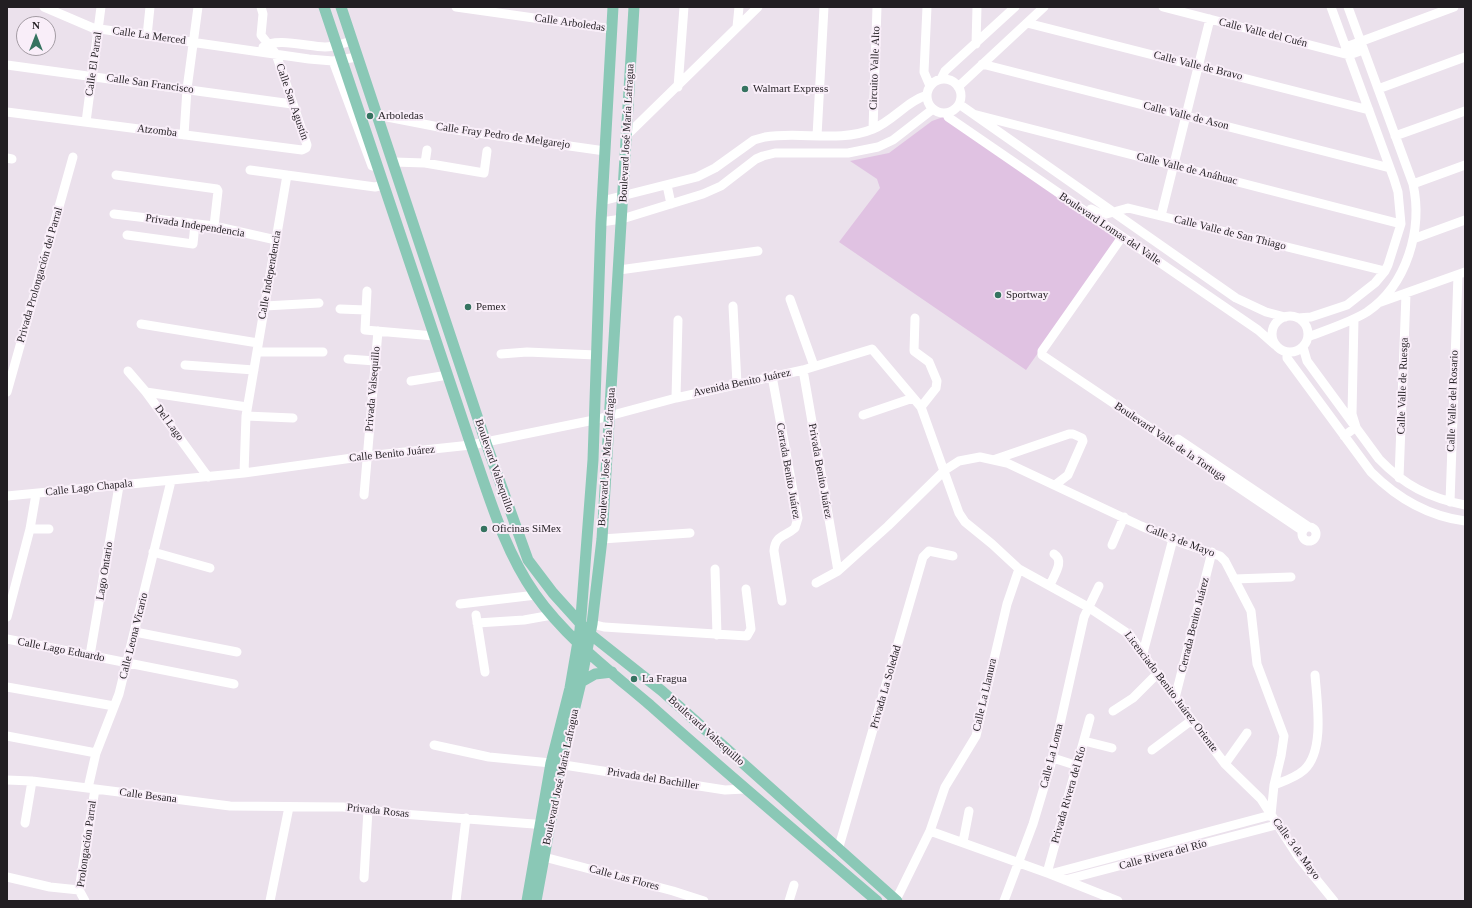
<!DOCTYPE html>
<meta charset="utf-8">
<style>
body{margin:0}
#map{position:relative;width:1472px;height:908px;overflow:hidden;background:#ebe1ec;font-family:Georgia,serif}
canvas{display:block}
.frame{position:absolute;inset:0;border:8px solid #221e22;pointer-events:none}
.north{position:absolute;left:16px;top:16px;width:40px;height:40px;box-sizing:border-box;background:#f9eef9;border:1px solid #a39ba3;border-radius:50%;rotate:0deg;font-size:11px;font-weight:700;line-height:16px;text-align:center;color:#221e22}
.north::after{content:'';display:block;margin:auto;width:14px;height:18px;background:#357360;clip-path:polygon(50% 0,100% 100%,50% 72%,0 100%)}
</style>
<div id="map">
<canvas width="1472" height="908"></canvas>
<div class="frame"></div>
<div class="north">N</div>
</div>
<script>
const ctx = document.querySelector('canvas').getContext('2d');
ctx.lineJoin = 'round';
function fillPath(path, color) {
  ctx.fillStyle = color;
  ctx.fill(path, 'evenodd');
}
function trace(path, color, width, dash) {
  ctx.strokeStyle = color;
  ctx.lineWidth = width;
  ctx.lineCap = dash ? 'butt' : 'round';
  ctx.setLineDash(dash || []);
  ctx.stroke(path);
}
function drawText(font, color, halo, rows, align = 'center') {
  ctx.font = font + ' Georgia,serif';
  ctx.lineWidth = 4;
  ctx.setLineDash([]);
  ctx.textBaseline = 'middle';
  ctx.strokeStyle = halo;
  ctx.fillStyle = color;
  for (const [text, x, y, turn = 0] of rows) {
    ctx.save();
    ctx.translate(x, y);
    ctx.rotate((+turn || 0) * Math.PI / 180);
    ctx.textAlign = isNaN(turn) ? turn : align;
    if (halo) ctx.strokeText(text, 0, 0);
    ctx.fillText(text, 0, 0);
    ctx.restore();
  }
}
const green = new Path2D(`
 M 943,117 L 1119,238 L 1026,370 L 839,242 L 880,188 L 877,179 L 850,161 L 889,153 L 932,121 Z`);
const minor = new Path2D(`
 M 44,7 L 93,28 L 309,59 L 333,61 L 357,57
 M 456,7 L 612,29
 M 927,7 L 924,72 L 930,86
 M 1163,7 L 1349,55 L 1363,50
 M 1027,23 L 1369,110
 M 737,27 L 739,7
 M 147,36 L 150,7
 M 976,44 L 977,7
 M 263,47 C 276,37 309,47 325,47 C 334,47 344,43 352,41
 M 1346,47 L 1454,7
 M 333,61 L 372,166
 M 982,64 L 1390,168
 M 7,65 L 292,104
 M 941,79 L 945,71 L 1015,7
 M927 96a17 17 0 1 1 34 0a17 17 0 1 1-34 0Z
 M 678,87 L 684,7
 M 958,87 L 1044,7
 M 1378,89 L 1465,57
 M 959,104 L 1236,298 L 1266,312 L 1285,317
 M 7,112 L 302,150 L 306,148 L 307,145 L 276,54 L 261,35 L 263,14 L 261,7
 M 947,113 L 948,117 L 1258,330 L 1275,345
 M 973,114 L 1401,224
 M 377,115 L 449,129 L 605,151
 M 86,122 L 101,7
 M 873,129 L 877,7
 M 184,135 L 187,89 L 198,7
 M 627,135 L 758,7
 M 817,136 L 824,7
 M 1395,136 L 1465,111
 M 7,158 L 12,159
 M 394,162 L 425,163 L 484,173 L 487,151
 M 425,163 L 427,150
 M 250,170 L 375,187 L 384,185
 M 116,175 L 217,189 L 218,191 L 214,226
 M 1413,184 L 1465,165
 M 667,185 L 671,204
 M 602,201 L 697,177 L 715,168 L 754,140 L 765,137 C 800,131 839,143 873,129 C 893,121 907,101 927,95
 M 1091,209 L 1103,215 L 1128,208 L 1385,271
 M 114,214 L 214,226 L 276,240
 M 1161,216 L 1210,19
 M 601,222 L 622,219 L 703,194 L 721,186 L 756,159 L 763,156 L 775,153 L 848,153 L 878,147 L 893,140 L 933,109
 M 127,235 L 193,244 L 195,224
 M 1122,237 L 1042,351 L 1042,355 L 1303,531
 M 1413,239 L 1465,220
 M 619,270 L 758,251
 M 367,291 L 365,330 L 434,336
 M 790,299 L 814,366
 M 1378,303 L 1465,272
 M 265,306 L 319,303
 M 733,306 L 737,384
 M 340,309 L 366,310
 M1272 334a18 18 0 1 1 36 0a18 18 0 1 1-36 0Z
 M 915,318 L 914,351 L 929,362 L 937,381 L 936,388 L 921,407
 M 1298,318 L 1311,317 L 1347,305 L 1375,283 L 1385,271 L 1388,265 L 1401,224 L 1398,192 L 1394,179 L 1331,7
 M 141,324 L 258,343
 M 1308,337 C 1328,329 1349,323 1367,312 C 1407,285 1423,229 1413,184 L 1348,7
 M 1303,347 L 1307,361 L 1379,459 C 1404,485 1429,498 1465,505
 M 257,352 L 323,352
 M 1287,352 L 1287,358 L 1371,472 C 1397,498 1427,516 1465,521
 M 501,354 L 527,352 L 596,355
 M 348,359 L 375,361
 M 185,365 L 254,370
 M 803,370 L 838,571
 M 128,371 L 146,392 L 208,477
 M 772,376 L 798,518 L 795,528 C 785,537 775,535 774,551 L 782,601
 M 411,381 L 448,375
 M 7,392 L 73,157
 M 146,392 L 247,407
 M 676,398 L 678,320
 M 863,415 L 913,398
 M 246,416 L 293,418
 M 1344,436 L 1356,427 L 1352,414 L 1354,319
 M 1178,439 L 1309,527
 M 996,459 L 1069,434 L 1073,434 L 1082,438 L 1083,441 L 1068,475 L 1055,485
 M 244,473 L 246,416 L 287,175
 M 1399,478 L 1406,294
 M 364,495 L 378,331
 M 7,496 L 244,473 L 367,456 L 471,445 L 594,420 L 676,398 L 803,370 L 872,349 L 921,407 L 959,513 L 965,522 L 992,544 L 1019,569 L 1088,607 L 1130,635 L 1157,674 L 1225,764 L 1261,799 L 1299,858 L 1334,901
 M 1450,502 L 1458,275
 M1302 534a7 7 0 1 1 14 0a7 7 0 1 1-14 0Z
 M 30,529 L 49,529
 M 602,539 L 690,533
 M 1112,545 L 1124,517
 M 153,552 L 210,568
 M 715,569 L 717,635
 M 1234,579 L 1291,577
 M 816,583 L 838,571 L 888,526 L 945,470 L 959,461 L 980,457 L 1007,463 L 1141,526 L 1182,543 L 1220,556 L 1225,561 L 1251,611 L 1257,664 L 1284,736 L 1281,756 L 1274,785 L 1271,815
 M 1050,585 C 1054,575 1065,561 1054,554
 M 460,604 L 536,595
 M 476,615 L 485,672
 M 7,617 L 30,529 L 36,494
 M 477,623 L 524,620 L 552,615
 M 592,624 L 604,627 L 747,636 L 751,629 L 746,589
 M 135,632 L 237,652
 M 7,639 L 234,684
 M 1143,653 L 1173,539
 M 90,655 L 119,486
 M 7,687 L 114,706
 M 1175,698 L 1212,552
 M 1113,711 L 1133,698 L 1157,674
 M 7,736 L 96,753
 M 1084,741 L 1112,748
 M 434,745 L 489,757 L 551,763 L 725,790 L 745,789
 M 1152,750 L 1192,720
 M 1053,758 L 1078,766
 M 1225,764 L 1247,733
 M 7,780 L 32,781 L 230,806 L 343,807 L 402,814 L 547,825
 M 1274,785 C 1284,781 1295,778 1304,770 C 1325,751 1317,702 1315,675
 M 88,788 L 96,753 L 119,694 L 171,481
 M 25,823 L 32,781
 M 930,831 L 1050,874 L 1118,901
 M 963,842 L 969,811
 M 838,850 L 923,557 L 929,551 L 953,556
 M 544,857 L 673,891 L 704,901
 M 1047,873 L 1090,718
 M 1050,874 L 1271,815
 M 7,877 L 50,887 L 79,890
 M 364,878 L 368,810
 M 1065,880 L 1276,825
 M 896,900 L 930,831 L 945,787 L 976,736 L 1007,604 L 1019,569
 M 85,901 L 79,890 L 95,789
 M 270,901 L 289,807
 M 456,901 L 466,818
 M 789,901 L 794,885
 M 1004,901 L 1033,824 L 1051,764 L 1084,617 L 1099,586`);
const major = new Path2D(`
 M 324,7 L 471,445 C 489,496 504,550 535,594 C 566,638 610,671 650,705 C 725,772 801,836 877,901
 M 341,7 L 486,443 L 528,560 L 553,593 L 590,634 L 662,691 L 897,901
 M 581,682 L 595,674 L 612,672
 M 527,901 L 551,763 L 570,688 L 580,630 L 593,460 L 601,222 L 613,7
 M 536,901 L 561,765 L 581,682 L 592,624 L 602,539 L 634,7`);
const markers = [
 [745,89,4,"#357360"],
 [370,116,4,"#357360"],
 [998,295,4,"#357360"],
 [468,307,4,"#357360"],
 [484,529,4,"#357360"],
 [634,679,4,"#357360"]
];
const streetNames = [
 ["Calle Arboledas",570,23,8],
 ["Calle Valle del Cuén",1263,33,14],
 ["Calle La Merced",149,36,8],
 ["Calle El Parral",94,64,-82],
 ["Calle Valle de Bravo",1198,66,14],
 ["Circuito Valle Alto",875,68,-88],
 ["Calle San Francisco",150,84,8],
 ["Calle San Agustín",292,102,71],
 ["Calle Valle de Ason",1186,116,14],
 ["Atzomba",157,131,7],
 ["Boulevard José María Lafragua",627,133,-87],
 ["Calle Fray Pedro de Melgarejo",503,136,8],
 ["Calle Valle de Anáhuac",1187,169,14],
 ["Privada Independencia",195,226,9],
 ["Boulevard Lomas del Valle",1110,229,34],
 ["Calle Valle de San Thiago",1230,233,14],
 ["Privada Prolongación del Parral",40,275,-74],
 ["Calle Independencia",270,275,-80],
 ["Avenida Benito Juárez",742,383,-12],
 ["Calle Valle de Ruesga",1403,386,-88],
 ["Privada Valsequillo",373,389,-85],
 ["Calle Valle del Rosario",1453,401,-88],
 ["Del Lago",169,423,54],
 ["Boulevard Valle de la Tortuga",1170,442,34],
 ["Calle Benito Juárez",392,454,-6],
 ["Boulevard José María Lafragua",607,457,-86],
 ["Boulevard Valsequillo",494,466,71],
 ["Cerrada Benito Juárez",788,471,80],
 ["Privada Benito Juárez",820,471,80],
 ["Calle Lago Chapala",89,488,-6],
 ["Calle 3 de Mayo",1180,541,21],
 ["Lago Ontario",105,571,-81],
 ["Cerrada Benito Juárez",1194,625,-76],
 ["Calle Leona Vicario",134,636,-76],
 ["Calle Lago Eduardo",61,650,11],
 ["Privada La Soledad",886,687,-74],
 ["Licenciado Benito Juárez Oriente",1171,692,53],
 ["Calle La Llanura",985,695,-77],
 ["Boulevard Valsequillo",706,731,42],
 ["Calle La Loma",1052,756,-76],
 ["Boulevard José María Lafragua",561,777,-78],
 ["Privada del Bachiller",653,779,9],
 ["Privada Rivera del Río",1069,795,-74],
 ["Calle Besana",148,796,7],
 ["Privada Rosas",378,811,6],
 ["Prolongación Parral",87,844,-82],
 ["Calle 3 de Mayo",1296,849,54],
 ["Calle Rivera del Río",1163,855,-15],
 ["Calle Las Flores",624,878,15]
];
const poiNames = [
 ["Walmart Express",753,89],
 ["Arboledas",378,116],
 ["Sportway",1006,295],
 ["Pemex",476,307],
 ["Oficinas SiMex",492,529],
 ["La Fragua",642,679]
];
fillPath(green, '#e0c2e2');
trace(minor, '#fff', 9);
trace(major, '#8ac8b6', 11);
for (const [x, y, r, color] of markers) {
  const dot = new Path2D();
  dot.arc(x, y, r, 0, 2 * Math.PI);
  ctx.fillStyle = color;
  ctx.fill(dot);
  trace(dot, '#f9eef9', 1.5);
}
drawText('11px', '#221e22', '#f9eef9', streetNames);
drawText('11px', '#221e22', '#f9eef9', poiNames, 'left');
</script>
